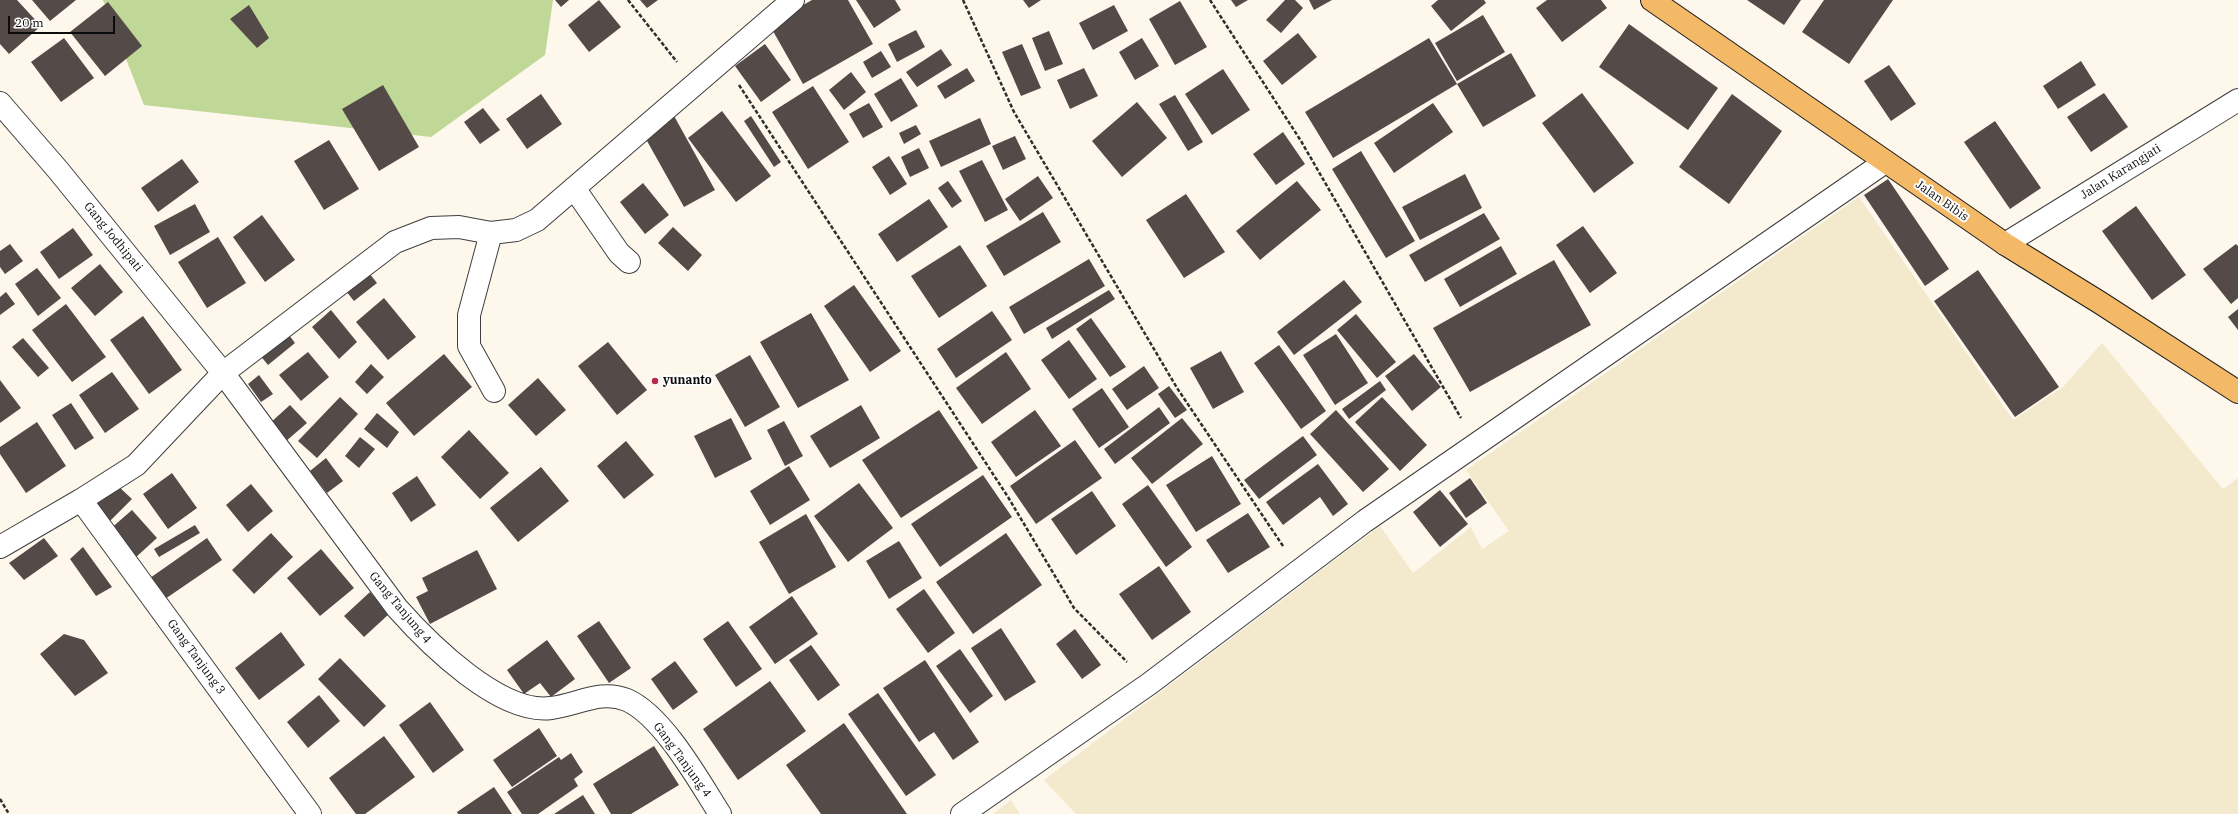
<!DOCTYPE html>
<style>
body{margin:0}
#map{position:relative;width:2238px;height:814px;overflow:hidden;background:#fef7ec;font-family:"IBM Plex Serif",serif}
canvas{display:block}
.scale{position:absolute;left:8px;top:16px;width:107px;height:18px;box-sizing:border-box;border:2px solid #0c0c0c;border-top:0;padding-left:5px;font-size:12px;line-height:14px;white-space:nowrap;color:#0c0c0c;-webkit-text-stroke:3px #fff;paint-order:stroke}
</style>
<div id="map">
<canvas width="2238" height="814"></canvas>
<div class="scale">20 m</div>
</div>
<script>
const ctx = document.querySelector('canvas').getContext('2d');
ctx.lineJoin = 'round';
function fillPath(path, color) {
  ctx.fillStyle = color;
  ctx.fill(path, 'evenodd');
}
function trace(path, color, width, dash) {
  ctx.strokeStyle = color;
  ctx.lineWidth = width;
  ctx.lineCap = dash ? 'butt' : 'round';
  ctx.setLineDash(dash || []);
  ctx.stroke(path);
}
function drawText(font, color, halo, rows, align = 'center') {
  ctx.font = font + ' "IBM Plex Serif",serif';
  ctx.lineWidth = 4;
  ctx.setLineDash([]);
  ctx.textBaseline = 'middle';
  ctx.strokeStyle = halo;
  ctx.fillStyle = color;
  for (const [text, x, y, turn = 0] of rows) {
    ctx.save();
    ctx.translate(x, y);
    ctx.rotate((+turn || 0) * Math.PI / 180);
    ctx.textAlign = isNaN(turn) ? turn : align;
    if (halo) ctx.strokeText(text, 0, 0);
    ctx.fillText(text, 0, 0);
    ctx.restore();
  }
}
const farmland = new Path2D(`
 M 1859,197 L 2013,420 L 2063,387 L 2102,343 L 2223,489 L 2238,478 L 2238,814 L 1076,814 L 1044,780 L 1380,526 L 1413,573 L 1471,527 L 1482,549 L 1509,531 L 1466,470 Z
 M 1011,800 L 1020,814 L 993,814 Z`);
const forest = new Path2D(`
 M 103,0 L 553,0 L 545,55 L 431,137 L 144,105 Z`);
const building = new Path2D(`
 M 0,0 L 17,0 L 41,26 L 9,54 L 0,44 Z
 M 32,0 L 76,0 L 50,21 Z
 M 555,0 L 569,0 L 561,7 Z
 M 599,0 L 621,27 L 589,52 L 568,25 Z
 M 640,0 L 658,0 L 647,8 Z
 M 812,0 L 848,0 L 873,44 L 803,84 L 769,24 Z
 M 856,0 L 895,0 L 901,10 L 874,28 Z
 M 1023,0 L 1041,0 L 1029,8 Z
 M 1231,0 L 1248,0 L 1236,7 Z
 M 1285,0 L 1295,0 L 1303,8 L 1281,33 L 1266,20 Z
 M 1309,0 L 1332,0 L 1314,10 Z
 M 1438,0 L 1484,0 L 1486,3 L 1451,31 L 1431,6 Z
 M 1547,0 L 1601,0 L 1607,8 L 1562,42 L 1536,8 Z
 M 1747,0 L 1801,0 L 1784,25 Z
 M 1824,0 L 1893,0 L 1849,64 L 1802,32 Z
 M 1180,1 L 1207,47 L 1175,65 L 1149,19 Z
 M 108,2 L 142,46 L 105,76 L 70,32 Z
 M 249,5 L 269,38 L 257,48 L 230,19 Z
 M 1114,5 L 1128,31 L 1093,50 L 1079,23 Z
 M 1483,15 L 1505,52 L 1457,81 L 1435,43 Z
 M 1629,24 L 1718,88 L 1688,130 L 1599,67 Z
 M 916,30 L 925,47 L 897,62 L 888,44 Z
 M 1049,31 L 1063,64 L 1045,71 L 1032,38 Z
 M 1298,33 L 1317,57 L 1282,85 L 1263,61 Z
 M 64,38 L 94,78 L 61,102 L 31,62 Z
 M 1142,38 L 1159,66 L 1135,80 L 1119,52 Z
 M 1429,38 L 1457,84 L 1333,158 L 1305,112 Z
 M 765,44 L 791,80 L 761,102 L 735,66 Z
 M 1022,44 L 1041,88 L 1021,96 L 1002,52 Z
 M 941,49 L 952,65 L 917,87 L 906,72 Z
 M 881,51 L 891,67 L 872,78 L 863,62 Z
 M 1511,53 L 1536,96 L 1483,127 L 1457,84 Z
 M 2081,61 L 2096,85 L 2058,109 L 2043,86 Z
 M 1889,65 L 1916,104 L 1891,121 L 1864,81 Z
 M 967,68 L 975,81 L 945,99 L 937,86 Z
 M 1084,68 L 1098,96 L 1070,109 L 1057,80 Z
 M 1223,69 L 1250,110 L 1212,135 L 1185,94 Z
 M 851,72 L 866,92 L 844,110 L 829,90 Z
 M 901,78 L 918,106 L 891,122 L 874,94 Z
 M 383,85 L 419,147 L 379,171 L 342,109 Z
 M 813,86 L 849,142 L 808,169 L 772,112 Z
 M 1582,93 L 1634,163 L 1594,193 L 1542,123 Z
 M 2104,93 L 2128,127 L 2091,152 L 2067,117 Z
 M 541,94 L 562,124 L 527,149 L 506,119 Z
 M 1732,94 L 1782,131 L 1729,204 L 1679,167 Z
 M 1175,95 L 1203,142 L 1188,151 L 1159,104 Z
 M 1137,102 L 1167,138 L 1122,177 L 1092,141 Z
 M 869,103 L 883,127 L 863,138 L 849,114 Z
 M 1433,103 L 1453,132 L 1394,173 L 1374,143 Z
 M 483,108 L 500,130 L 480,144 L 464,122 Z
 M 722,111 L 771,176 L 736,202 L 688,138 Z
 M 673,114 L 715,190 L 684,207 L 642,132 Z
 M 751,116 L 781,162 L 774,167 L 744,121 Z
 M 980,118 L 991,144 L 941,167 L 929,141 Z
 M 1995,121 L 2041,188 L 2010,209 L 1964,142 Z
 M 916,125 L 921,134 L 904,144 L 899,133 Z
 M 1283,132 L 1305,164 L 1276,185 L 1253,154 Z
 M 1015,136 L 1026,159 L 1003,170 L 992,146 Z
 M 329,140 L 359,189 L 324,210 L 294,161 Z
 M 919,148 L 929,168 L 910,177 L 901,157 Z
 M 1361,151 L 1415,241 L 1386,258 L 1332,169 Z
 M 889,156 L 907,184 L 890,195 L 872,167 Z
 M 182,159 L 199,182 L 158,212 L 141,188 Z
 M 982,160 L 1008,210 L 985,222 L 959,171 Z
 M 1465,174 L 1482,208 L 1420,240 L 1402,207 Z
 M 1038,176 L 1053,198 L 1020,221 L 1005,199 Z
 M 1888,179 L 1949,269 L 1925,286 L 1864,195 Z
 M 948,181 L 962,201 L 952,208 L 938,188 Z
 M 1297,181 L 1321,210 L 1260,260 L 1236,231 Z
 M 643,183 L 669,215 L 645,234 L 620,202 Z
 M 1186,194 L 1225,252 L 1184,278 L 1146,220 Z
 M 929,199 L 948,227 L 897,262 L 878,234 Z
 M 195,204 L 210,232 L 170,255 L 154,226 Z
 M 2136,206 L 2186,275 L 2152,300 L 2102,231 Z
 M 1043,212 L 1061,242 L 1004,276 L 986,246 Z
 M 1484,213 L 1500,239 L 1425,282 L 1409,255 Z
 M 262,215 L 295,260 L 265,282 L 233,237 Z
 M 1583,226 L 1617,273 L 1590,293 L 1556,245 Z
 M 673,227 L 702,255 L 688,271 L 658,243 Z
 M 73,228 L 93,255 L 59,279 L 40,252 Z
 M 218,237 L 246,283 L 207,308 L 178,262 Z
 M 10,244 L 23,261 L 5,274 L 0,267 L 0,251 Z
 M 2236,244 L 2238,246 L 2238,298 L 2231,304 L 2203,269 Z
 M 960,245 L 987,286 L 939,318 L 911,276 Z
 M 1501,246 L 1517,274 L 1460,307 L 1444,279 Z
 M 1089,259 L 1105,286 L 1024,334 L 1009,307 Z
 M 1554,260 L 1591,325 L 1470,392 L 1433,328 Z
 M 100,264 L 123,292 L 95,316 L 71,288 Z
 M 37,268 L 61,298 L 38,316 L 15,284 Z
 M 365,268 L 377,283 L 354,301 L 342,286 Z
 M 1978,270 L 2059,387 L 2015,417 L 1934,301 Z
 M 1344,280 L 1362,302 L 1294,355 L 1277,332 Z
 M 854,285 L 901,351 L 870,372 L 824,306 Z
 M 1109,290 L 1115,299 L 1052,339 L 1046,328 Z
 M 6,292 L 15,304 L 0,315 L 0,297 Z
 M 384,298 L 416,337 L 388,360 L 356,322 Z
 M 66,304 L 106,357 L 72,382 L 32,330 Z
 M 2238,309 L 2238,330 L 2228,317 Z
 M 331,310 L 357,342 L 339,359 L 312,327 Z
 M 992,311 L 1012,340 L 956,378 L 937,349 Z
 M 811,313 L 849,380 L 798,408 L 760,342 Z
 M 1356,314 L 1396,362 L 1377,378 L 1337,330 Z
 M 143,316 L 182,370 L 149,394 L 110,340 Z
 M 1091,318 L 1126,367 L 1110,377 L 1076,329 Z
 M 286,331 L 295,343 L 268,365 L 259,354 Z
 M 1336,334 L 1368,383 L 1335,405 L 1303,355 Z
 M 23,338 L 49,368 L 38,377 L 12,347 Z
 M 1069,340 L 1097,379 L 1069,399 L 1041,360 Z
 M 608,342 L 647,390 L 617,415 L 578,366 Z
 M 1279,345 L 1326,411 L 1301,429 L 1254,363 Z
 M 1221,351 L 1244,392 L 1213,409 L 1190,368 Z
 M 308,352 L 329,377 L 301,401 L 279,375 Z
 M 1006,352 L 1031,389 L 982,424 L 956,388 Z
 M 444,354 L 472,387 L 414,436 L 386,403 Z
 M 1414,354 L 1441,387 L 1412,411 L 1385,376 Z
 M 750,355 L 780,407 L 745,427 L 715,375 Z
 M 371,364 L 384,377 L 367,394 L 355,382 Z
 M 1144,366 L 1159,388 L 1127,410 L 1112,389 Z
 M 112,372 L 139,409 L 105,433 L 79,395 Z
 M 259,375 L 273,394 L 261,402 L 248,384 Z
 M 538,378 L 566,410 L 536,436 L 508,405 Z
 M 0,380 L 21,408 L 0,423 Z
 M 1380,381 L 1386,390 L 1349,419 L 1342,409 Z
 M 1169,386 L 1187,410 L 1175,418 L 1158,394 Z
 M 1102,388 L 1129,427 L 1099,448 L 1072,409 Z
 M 340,397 L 358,414 L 317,458 L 298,441 Z
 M 1382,397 L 1427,445 L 1400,471 L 1355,422 Z
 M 71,403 L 94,438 L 75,450 L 52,415 Z
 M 290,405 L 307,423 L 285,442 L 269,424 Z
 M 861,405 L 880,438 L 830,468 L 810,436 Z
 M 1159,407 L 1170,423 L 1115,464 L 1104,449 Z
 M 939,410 L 978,468 L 901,518 L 862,460 Z
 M 1035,410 L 1061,446 L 1016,477 L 991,442 Z
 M 1336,410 L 1389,469 L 1363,492 L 1310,434 Z
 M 377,413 L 399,432 L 387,448 L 364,429 Z
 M 731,418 L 752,459 L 715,478 L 694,436 Z
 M 1182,418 L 1203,444 L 1152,484 L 1131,458 Z
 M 784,421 L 803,456 L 785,466 L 767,430 Z
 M 37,422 L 66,466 L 26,493 L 0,454 L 0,447 Z
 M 469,430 L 509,473 L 480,499 L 441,457 Z
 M 1303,436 L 1317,455 L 1259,499 L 1244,480 Z
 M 360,437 L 375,449 L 359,468 L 345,456 Z
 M 1075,440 L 1102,478 L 1036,524 L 1010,486 Z
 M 626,441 L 654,475 L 624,499 L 597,466 Z
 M 1212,456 L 1241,504 L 1196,532 L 1166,485 Z
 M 326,458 L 343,481 L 327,493 L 310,471 Z
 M 1318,464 L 1348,504 L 1333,516 L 1320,497 L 1283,525 L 1266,502 Z
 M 789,466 L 810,500 L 770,525 L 750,491 Z
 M 541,467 L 569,501 L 518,542 L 490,508 Z
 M 172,473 L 197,508 L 168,529 L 143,494 Z
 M 983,475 L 1012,517 L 940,567 L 911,524 Z
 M 417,476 L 436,505 L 411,522 L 392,493 Z
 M 1470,478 L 1487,503 L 1466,518 L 1449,493 Z
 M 859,483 L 893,528 L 848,562 L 814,516 Z
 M 251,484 L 273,511 L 248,532 L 226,505 Z
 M 117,485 L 132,499 L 109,522 L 94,507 Z
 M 1148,485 L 1192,547 L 1166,567 L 1122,504 Z
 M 1440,490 L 1468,524 L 1440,547 L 1413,512 Z
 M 1092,491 L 1116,526 L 1076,555 L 1051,519 Z
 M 132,510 L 157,538 L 135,558 L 109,530 Z
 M 1248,513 L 1270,547 L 1228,573 L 1206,540 Z
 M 806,514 L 836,567 L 789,594 L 759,542 Z
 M 195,525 L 200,533 L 159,557 L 154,549 Z
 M 271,533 L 293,557 L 254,594 L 232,570 Z
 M 1006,533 L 1042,585 L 973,634 L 936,582 Z
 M 44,538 L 58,556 L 24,580 L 9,563 Z
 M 207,538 L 222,560 L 165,599 L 150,578 Z
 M 899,541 L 922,578 L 889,599 L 866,561 Z
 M 83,547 L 112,587 L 96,596 L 70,559 Z
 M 321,549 L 354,588 L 320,616 L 287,578 Z
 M 477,550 L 497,589 L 430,624 L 416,597 L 428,591 L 422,578 Z
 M 1159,566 L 1191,612 L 1152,640 L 1119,594 Z
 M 924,589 L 955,633 L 928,653 L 896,609 Z
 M 370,592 L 389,614 L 364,637 L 344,616 Z
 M 792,596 L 818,634 L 775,664 L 749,627 Z
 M 599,621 L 631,668 L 609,683 L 577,636 Z
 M 728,621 L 762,669 L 736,687 L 703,639 Z
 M 1001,628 L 1036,682 L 1005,701 L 971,648 Z
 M 1075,629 L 1101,665 L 1082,679 L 1056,644 Z
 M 281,632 L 305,665 L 259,700 L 235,668 Z
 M 64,634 L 84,640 L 108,673 L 75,696 L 40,654 Z
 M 547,640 L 575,679 L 551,697 L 540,683 L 524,694 L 507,670 Z
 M 811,645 L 840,685 L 818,701 L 789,660 Z
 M 960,649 L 993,696 L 970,713 L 936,666 Z
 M 340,658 L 386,706 L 364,727 L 318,679 Z
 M 925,660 L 979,742 L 953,760 L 934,732 L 919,742 L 883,688 Z
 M 675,661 L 698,692 L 673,710 L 651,679 Z
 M 770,681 L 806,731 L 738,780 L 703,729 Z
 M 878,693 L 936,775 L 906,796 L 848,714 Z
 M 319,695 L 340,721 L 308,748 L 287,722 Z
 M 430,702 L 464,750 L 433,773 L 399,725 Z
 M 844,723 L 907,814 L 821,814 L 786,765 Z
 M 539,728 L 557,756 L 512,787 L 493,760 Z
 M 384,736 L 415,777 L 365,814 L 356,814 L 329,778 Z
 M 654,746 L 679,785 L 631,814 L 611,814 L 593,784 Z
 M 571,753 L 583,772 L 574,779 L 578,786 L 538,814 L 522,814 L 507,792 L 559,757 L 561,760 Z
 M 494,787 L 512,814 L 458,814 L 457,812 Z
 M 583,795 L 595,814 L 554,814 Z`);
const path = new Path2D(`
 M 628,0 L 677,62
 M 963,0 L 1014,112 L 1177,388 L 1283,546
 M 1210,0 L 1301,141 L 1461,418
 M 739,85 L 1008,497 L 1074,608 L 1127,662
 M 0,799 L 9,814`);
const minor = new Path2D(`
 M 0,103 L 58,170 L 223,373 L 397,608 C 428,643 500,715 551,708 C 577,705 601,689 627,700 C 663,716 699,781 720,814
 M 574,188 L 619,253 L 629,262
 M 491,233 L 469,315 L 469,346 L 494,391
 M 2005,244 L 2238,100
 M 81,500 L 310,814
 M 0,547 L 81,500 L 136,465 L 223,373 L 395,242 L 431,228 L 459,227 L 491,233 L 516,230 L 537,220 L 793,0
 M 962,814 L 1149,684 L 1365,521 L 1885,162`);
const major = new Path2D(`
 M 1652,0 L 2005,244 L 2099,302 L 2238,392`);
const markers = [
 [655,381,4,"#b62a49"]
];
const streetNames = [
 ["Jalan Karangjati",2121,172,-32],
 ["Jalan Bibis",1942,201,35],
 ["Gang Jodhipati",113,237,51],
 ["Gang Tanjung 4",400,608,50],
 ["Gang Tanjung 3",196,657,54],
 ["Gang Tanjung 4",682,760,54]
];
const poiNames = [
 ["yunanto",663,381]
];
fillPath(farmland, '#f3e9cd');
fillPath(forest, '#bfd797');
fillPath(building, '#544b49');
trace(minor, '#3f3f3f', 24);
trace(major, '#1d1d1d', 24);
trace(path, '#2e2e2e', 2.5, [4, 2]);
trace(minor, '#fff', 22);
trace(major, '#f3b967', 22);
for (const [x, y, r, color] of markers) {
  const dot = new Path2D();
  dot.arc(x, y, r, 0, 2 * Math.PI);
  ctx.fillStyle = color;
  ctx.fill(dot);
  trace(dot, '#fff', 1.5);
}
drawText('12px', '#0c0c0c', '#fff', streetNames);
drawText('bold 12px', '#0c0c0c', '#fff', poiNames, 'left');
</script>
